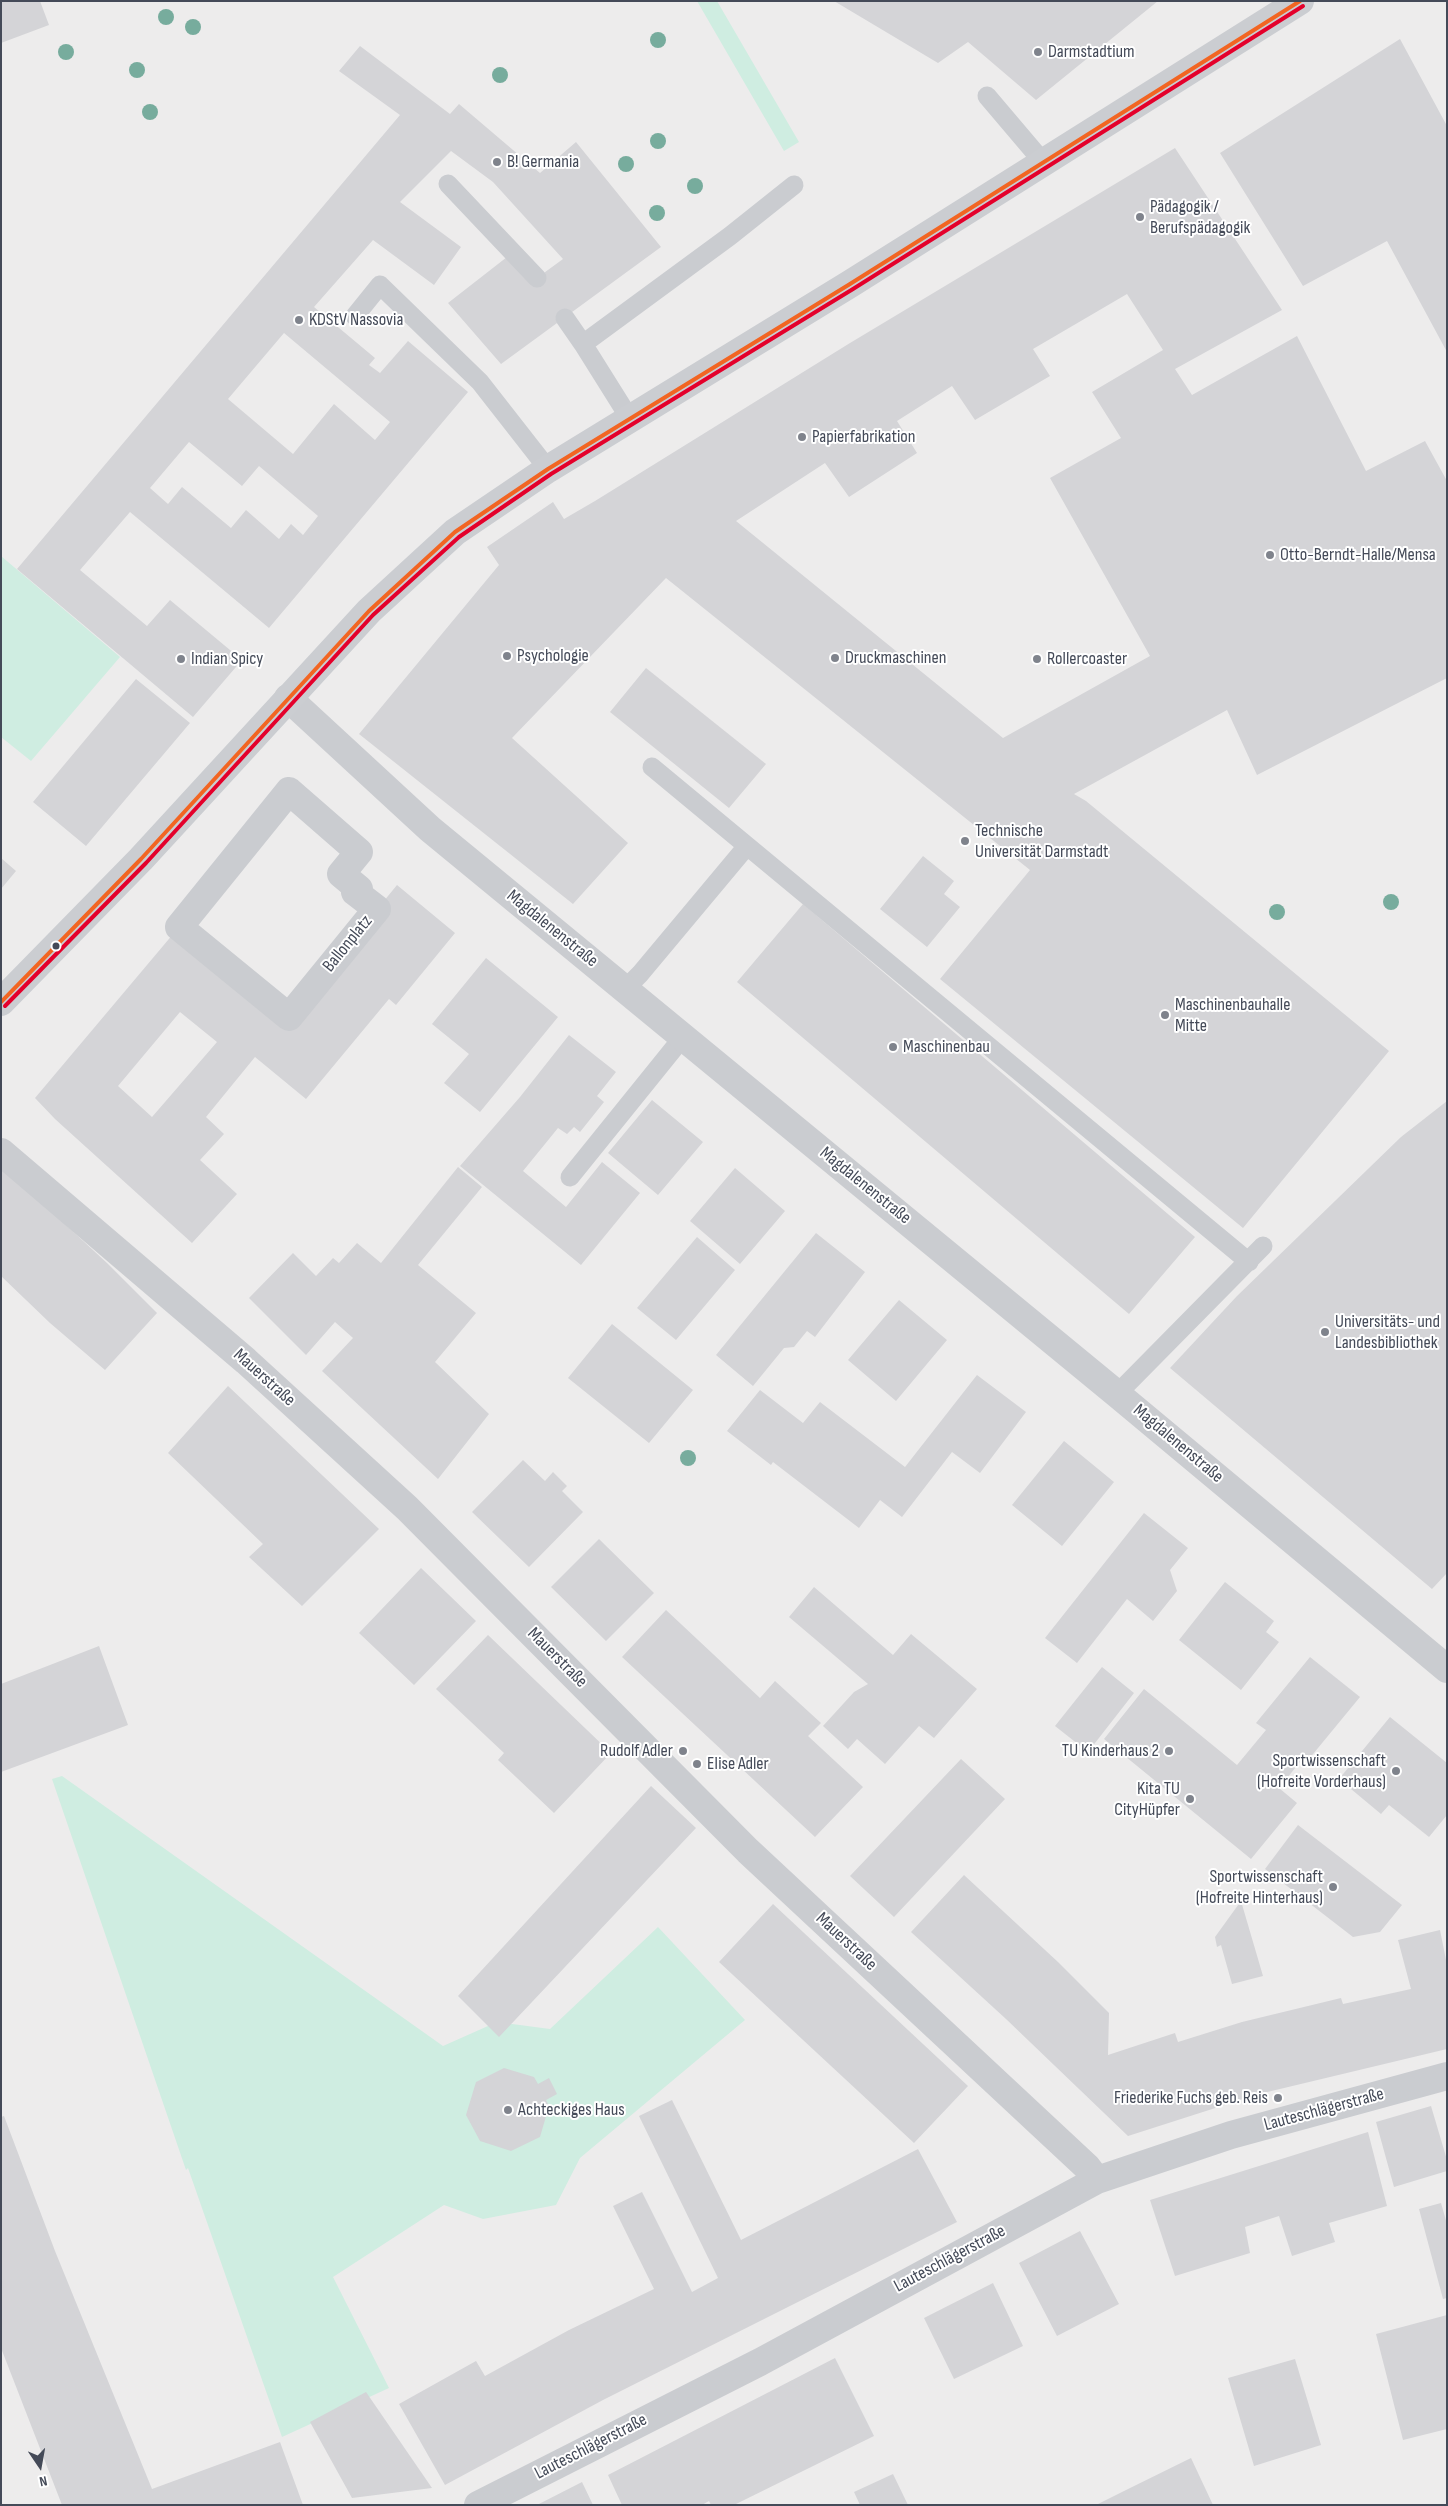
<!DOCTYPE html>
<meta charset="utf-8">
<style>
body{margin:0}
#map{position:relative;width:1448px;height:2506px;overflow:hidden;background:#edecec;font-family:"Sofia Sans Condensed",sans-serif}
canvas{display:block}
.frame{position:absolute;inset:0;border:2px solid #444a58;pointer-events:none}
.north{position:absolute;left:15px;top:2441px;width:50px;height:50px;-webkit-text-stroke:4px #fff;paint-order:stroke;rotate:168deg;font-size:14px;font-weight:700;line-height:20px;text-align:center;color:#444a58}
.north::after{content:'';display:block;margin:auto;width:18px;height:22px;background:#444a58;clip-path:polygon(50% 0,100% 100%,50% 72%,0 100%)}
</style>
<div id="map">
<canvas width="1448" height="2506"></canvas>
<div class="frame"></div>
<div class="north">N</div>
</div>
<script>
const ctx = document.querySelector('canvas').getContext('2d');
ctx.lineJoin = 'round';
function fillPath(path, color) {
  ctx.fillStyle = color;
  ctx.fill(path, 'evenodd');
}
function trace(path, color, width, dash) {
  ctx.strokeStyle = color;
  ctx.lineWidth = width;
  ctx.lineCap = dash ? 'butt' : 'round';
  ctx.setLineDash(dash || []);
  ctx.stroke(path);
}
function drawText(font, color, halo, rows, align = 'center') {
  ctx.font = font + ' "Sofia Sans Condensed",sans-serif';
  ctx.lineWidth = 4;
  ctx.setLineDash([]);
  ctx.textBaseline = 'middle';
  ctx.strokeStyle = halo;
  ctx.fillStyle = color;
  for (const [text, x, y, turn = 0] of rows) {
    ctx.save();
    ctx.translate(x, y);
    ctx.rotate((+turn || 0) * Math.PI / 180);
    ctx.textAlign = isNaN(turn) ? turn : align;
    if (halo) ctx.strokeText(text, 0, 0);
    ctx.fillText(text, 0, 0);
    ctx.restore();
  }
}
const green = new Path2D(`
 M 697,1 L 717,1 L 799,142 L 784,151 Z
 M 1,556 L 120,657 L 31,761 L 1,737 Z
 M 62,1776 L 443,2046 L 497,2022 L 550,2029 L 658,1927 L 745,2020 L 580,2158 L 556,2205 L 483,2219 L 444,2205 L 333,2277 L 389,2388 L 282,2437 L 188,2168 L 186,2170 L 52,1779 Z`);
const building = new Path2D(`
 M 1,1 L 40,1 L 49,25 L 1,43 Z
 M 834,1 L 1158,1 L 1036,100 L 968,42 L 938,63 Z
 M 1400,39 L 1447,126 L 1447,352 L 1387,241 L 1303,286 L 1220,153 Z
 M 360,46 L 450,114 L 459,104 L 540,173 L 576,142 L 661,247 L 501,364 L 448,303 L 507,257 L 537,278 L 563,259 L 493,182 L 451,151 L 400,202 L 461,247 L 434,285 L 373,240 L 314,307 L 375,358 L 369,365 L 380,373 L 408,341 L 468,392 L 269,628 L 130,512 L 80,570 L 147,626 L 170,600 L 242,660 L 193,717 L 17,569 L 400,115 L 339,71 ZM 284,333 L 390,422 L 375,440 L 334,404 L 293,454 L 228,399 ZM 189,442 L 242,486 L 259,466 L 318,516 L 303,535 L 291,524 L 279,539 L 246,510 L 231,528 L 182,487 L 168,504 L 150,488 Z
 M 1175,148 L 1282,310 L 1175,369 L 1192,395 L 1297,336 L 1366,471 L 1425,441 L 1447,481 L 1447,678 L 1257,775 L 1227,710 L 1074,794 L 1086,801 L 1389,1051 L 1243,1228 L 940,979 L 1030,870 L 666,578 L 512,738 L 628,843 L 573,904 L 359,734 L 499,565 L 487,547 L 553,502 L 564,519 L 595,501 L 850,343 ZM 1127,294 L 1163,350 L 1092,392 L 1121,438 L 1050,478 L 1150,656 L 1003,738 L 736,521 L 825,463 L 849,497 L 917,453 L 897,421 L 952,386 L 975,420 L 1050,376 L 1033,349 Z
 M 646,668 L 766,764 L 729,808 L 610,712 Z
 M 136,679 L 190,723 L 86,846 L 33,802 Z
 M 923,856 L 954,881 L 944,894 L 960,907 L 927,947 L 880,909 Z
 M 1,858 L 16,871 L 1,889 Z
 M 397,885 L 455,933 L 396,1005 L 389,999 L 306,1099 L 255,1057 L 206,1117 L 224,1134 L 200,1160 L 237,1194 L 192,1243 L 55,1119 L 35,1098 L 179,927 L 289,1017 ZM 180,1012 L 217,1042 L 152,1117 L 118,1086 Z
 M 803,904 L 1195,1237 L 1129,1314 L 737,982 Z
 M 486,958 L 558,1017 L 480,1112 L 444,1083 L 469,1054 L 432,1024 Z
 M 569,1035 L 616,1072 L 597,1096 L 604,1102 L 580,1132 L 574,1127 L 567,1134 L 558,1128 L 523,1171 L 566,1207 L 602,1162 L 640,1193 L 581,1265 L 460,1166 L 520,1097 Z
 M 652,1100 L 703,1142 L 658,1195 L 608,1153 Z
 M 1447,1101 L 1447,1573 L 1432,1589 L 1170,1368 L 1237,1296 L 1401,1137 Z
 M 1,1165 L 107,1263 L 157,1313 L 105,1370 L 50,1323 L 1,1276 Z
 M 458,1167 L 482,1187 L 418,1265 L 476,1313 L 435,1362 L 489,1414 L 438,1479 L 322,1371 L 353,1338 L 335,1322 L 306,1355 L 249,1298 L 293,1253 L 316,1276 L 333,1258 L 339,1263 L 357,1243 L 381,1263 Z
 M 735,1168 L 785,1211 L 740,1264 L 690,1221 Z
 M 816,1233 L 865,1272 L 815,1337 L 807,1331 L 794,1347 L 784,1348 L 753,1386 L 716,1355 Z
 M 697,1237 L 735,1270 L 676,1340 L 637,1308 Z
 M 899,1300 L 947,1340 L 896,1401 L 848,1360 Z
 M 612,1324 L 693,1390 L 649,1443 L 568,1378 Z
 M 977,1375 L 1026,1412 L 980,1473 L 952,1452 L 902,1517 L 880,1500 L 859,1528 L 773,1462 L 771,1465 L 727,1431 L 760,1390 L 803,1423 L 820,1402 L 905,1467 Z
 M 228,1386 L 379,1529 L 302,1606 L 249,1557 L 263,1544 L 168,1453 Z
 M 1064,1441 L 1114,1482 L 1062,1546 L 1012,1505 Z
 M 523,1460 L 545,1481 L 553,1472 L 567,1486 L 562,1491 L 583,1512 L 529,1567 L 472,1512 Z
 M 1144,1513 L 1188,1548 L 1170,1570 L 1177,1591 L 1153,1621 L 1127,1599 L 1077,1663 L 1045,1638 Z
 M 599,1539 L 654,1593 L 606,1641 L 551,1587 Z
 M 421,1568 L 476,1621 L 414,1685 L 359,1633 Z
 M 1225,1582 L 1274,1621 L 1266,1632 L 1279,1642 L 1241,1690 L 1179,1640 Z
 M 814,1587 L 893,1655 L 911,1634 L 977,1689 L 934,1738 L 919,1726 L 885,1764 L 857,1739 L 848,1749 L 823,1726 L 854,1692 L 868,1684 L 789,1617 Z
 M 666,1610 L 760,1698 L 775,1681 L 821,1723 L 808,1736 L 863,1787 L 815,1837 L 622,1657 Z
 M 488,1635 L 611,1753 L 554,1813 L 498,1760 L 504,1753 L 436,1689 Z
 M 99,1646 L 128,1725 L 1,1772 L 1,1684 Z
 M 1310,1657 L 1360,1697 L 1304,1765 L 1300,1762 L 1279,1788 L 1297,1803 L 1251,1859 L 1104,1739 L 1144,1689 L 1237,1765 L 1266,1730 L 1256,1723 Z
 M 1102,1667 L 1134,1693 L 1088,1752 L 1055,1726 Z
 M 1390,1717 L 1447,1763 L 1447,1815 L 1429,1837 L 1389,1805 L 1381,1814 L 1339,1779 Z
 M 961,1759 L 1005,1799 L 894,1917 L 850,1876 Z
 M 651,1786 L 696,1828 L 499,2037 L 458,1996 Z
 M 1298,1825 L 1402,1905 L 1380,1932 L 1353,1937 L 1265,1869 Z
 M 964,1875 L 1058,1962 L 1109,2013 L 1108,2055 L 1175,2033 L 1178,2042 L 1242,2022 L 1341,1998 L 1343,2004 L 1411,1989 L 1398,1940 L 1440,1930 L 1447,1965 L 1447,2049 L 1259,2094 L 1128,2136 L 1006,2019 L 911,1932 Z
 M 1241,1901 L 1263,1976 L 1232,1984 L 1221,1945 L 1217,1947 L 1215,1937 Z
 M 773,1904 L 968,2086 L 914,2143 L 719,1962 Z
 M 504,2068 L 534,2077 L 538,2084 L 549,2078 L 557,2094 L 546,2100 L 549,2106 L 540,2137 L 511,2151 L 480,2141 L 466,2115 L 476,2082 Z
 M 672,2100 L 741,2240 L 918,2149 L 957,2222 L 603,2400 L 445,2485 L 399,2404 L 476,2361 L 485,2376 L 569,2330 L 654,2289 L 613,2206 L 642,2192 L 692,2292 L 718,2278 L 639,2116 Z
 M 1431,2106 L 1447,2160 L 1447,2171 L 1394,2187 L 1376,2122 Z
 M 4,2116 L 55,2251 L 152,2489 L 280,2442 L 303,2505 L 62,2505 L 1,2348 L 1,2117 Z
 M 1368,2132 L 1387,2206 L 1329,2223 L 1335,2242 L 1292,2256 L 1279,2216 L 1245,2227 L 1250,2253 L 1175,2276 L 1150,2200 Z
 M 1441,2203 L 1447,2224 L 1447,2298 L 1443,2299 L 1419,2209 Z
 M 1080,2231 L 1119,2304 L 1057,2336 L 1019,2263 Z
 M 993,2283 L 1023,2346 L 954,2379 L 924,2318 Z
 M 1447,2315 L 1447,2429 L 1403,2440 L 1376,2334 Z
 M 835,2358 L 874,2436 L 734,2505 L 711,2505 L 709,2501 L 702,2505 L 622,2505 L 608,2475 Z
 M 1295,2359 L 1321,2445 L 1254,2466 L 1228,2378 Z
 M 366,2392 L 432,2488 L 352,2498 L 310,2422 Z
 M 1191,2458 L 1213,2505 L 1096,2505 L 1124,2491 Z
 M 893,2474 L 908,2505 L 860,2505 L 854,2492 Z
 M 582,2482 L 593,2505 L 537,2505 Z`);
const service = new Path2D(`
 M 987,96 L 1043,162
 M 448,184 L 537,278
 M 355,316 L 380,285 L 480,382 L 548,469
 M 565,318 L 583,344
 M 630,419 L 583,344 L 730,236 L 794,185
 M 652,767 L 1249,1262
 M 625,989 L 640,974 L 747,846
 M 570,1177 L 683,1037
 M 1117,1394 L 1263,1246`);
const pedestrian = new Path2D(`
 M 289,791 L 359,852 L 341,874 L 359,889 L 355,892 L 377,909 L 289,1017 L 179,927 Z`);
const minor = new Path2D(`
 M 288,698 L 430,829 L 1117,1394 L 1447,1669
 M 1,1152 L 246,1361 L 407,1508 L 748,1851 L 1087,2167 L 1097,2180
 M 478,2505 L 760,2362 L 1097,2180 L 1231,2135 L 1447,2076`);
const secondary = new Path2D(`
 M 1,1002 L 141,859 L 369,611 L 455,532 L 548,469 L 850,284 L 1300,1`);
const bus1 = new Path2D(`
 M 1,1002 L 141,859 L 369,611 L 455,532 L 548,469 L 850,284 L 1300,1`);
const bus2 = new Path2D(`
 M 5,1006 L 146,863 L 373,615 L 459,537 L 551,474 L 853,289 L 1303,6`);
const trees = [
 [166,17],
 [193,27],
 [658,40],
 [66,52],
 [137,70],
 [500,75],
 [150,112],
 [658,141],
 [626,164],
 [695,186],
 [657,213],
 [1391,902],
 [1277,912],
 [688,1458]
];
const markers = [
 [1038,52,5,"#7f838c"],
 [497,162,5,"#7f838c"],
 [1140,217,5,"#7f838c"],
 [299,320,5,"#7f838c"],
 [802,437,5,"#7f838c"],
 [1270,555,5,"#7f838c"],
 [507,656,5,"#7f838c"],
 [835,658,5,"#7f838c"],
 [181,659,5,"#7f838c"],
 [1037,659,5,"#7f838c"],
 [965,841,5,"#7f838c"],
 [56,946,4.5,"#444a58"],
 [1165,1015,5,"#7f838c"],
 [893,1047,5,"#7f838c"],
 [1325,1332,5,"#7f838c"],
 [683,1751,5,"#7f838c"],
 [1169,1751,5,"#7f838c"],
 [697,1764,5,"#7f838c"],
 [1396,1771,5,"#7f838c"],
 [1190,1799,5,"#7f838c"],
 [1333,1887,5,"#7f838c"],
 [1278,2098,5,"#7f838c"],
 [508,2110,5,"#7f838c"]
];
const poiNames = [
 ["Darmstadtium",1048,52],
 ["B! Germania",507,162],
 ["Pädagogik /",1150,207],
 ["Berufspädagogik",1150,228],
 ["KDStV Nassovia",309,320],
 ["Papierfabrikation",812,437],
 ["Otto-Berndt-Halle/Mensa",1280,555],
 ["Psychologie",517,656],
 ["Druckmaschinen",845,658],
 ["Indian Spicy",191,659],
 ["Rollercoaster",1047,659],
 ["Technische",975,831],
 ["Universität Darmstadt",975,852],
 ["Maschinenbauhalle",1175,1005],
 ["Mitte",1175,1026],
 ["Maschinenbau",903,1047],
 ["Universitäts- und",1335,1322],
 ["Landesbibliothek",1335,1343],
 ["Rudolf Adler",673,1751,"right"],
 ["TU Kinderhaus 2",1159,1751,"right"],
 ["Sportwissenschaft",1386,1761,"right"],
 ["(Hofreite Vorderhaus)",1386,1782,"right"],
 ["Elise Adler",707,1764],
 ["Kita TU",1180,1789,"right"],
 ["CityHüpfer",1180,1810,"right"],
 ["Sportwissenschaft",1323,1877,"right"],
 ["(Hofreite Hinterhaus)",1323,1898,"right"],
 ["Friederike Fuchs geb. Reis",1268,2098,"right"],
 ["Achteckiges Haus",518,2110]
];
const streetNames = [
 ["Magdalenenstraße",552,929,39],
 ["Ballonplatz",348,944,-51],
 ["Magdalenenstraße",865,1186,39],
 ["Mauerstraße",264,1378,42],
 ["Magdalenenstraße",1178,1444,40],
 ["Mauerstraße",557,1658,45],
 ["Mauerstraße",846,1942,43],
 ["Lauteschlägerstraße",1324,2110,-15],
 ["Lauteschlägerstraße",950,2259,-28],
 ["Lauteschlägerstraße",591,2447,-27]
];
fillPath(green, '#cfede1');
fillPath(building, '#d4d4d7');
trace(service, '#caccd0', 19);
trace(pedestrian, '#caccd0', 28);
trace(minor, '#caccd0', 28);
trace(secondary, '#cbcdd1', 28);
trace(bus1, '#f26522', 4);
trace(bus2, '#e4002b', 4);
ctx.fillStyle = '#77ac9d';
for (const [x, y] of trees) {
  ctx.beginPath();
  ctx.arc(x, y, 8, 0, 2 * Math.PI);
  ctx.fill();
}
for (const [x, y, r, color] of markers) {
  const dot = new Path2D();
  dot.arc(x, y, r, 0, 2 * Math.PI);
  ctx.fillStyle = color;
  ctx.fill(dot);
  trace(dot, '#fff', 2);
}
drawText('18px', '#444a58', '#fff', poiNames, 'left');
drawText('18px', '#444a58', '#fff', streetNames);
</script>
